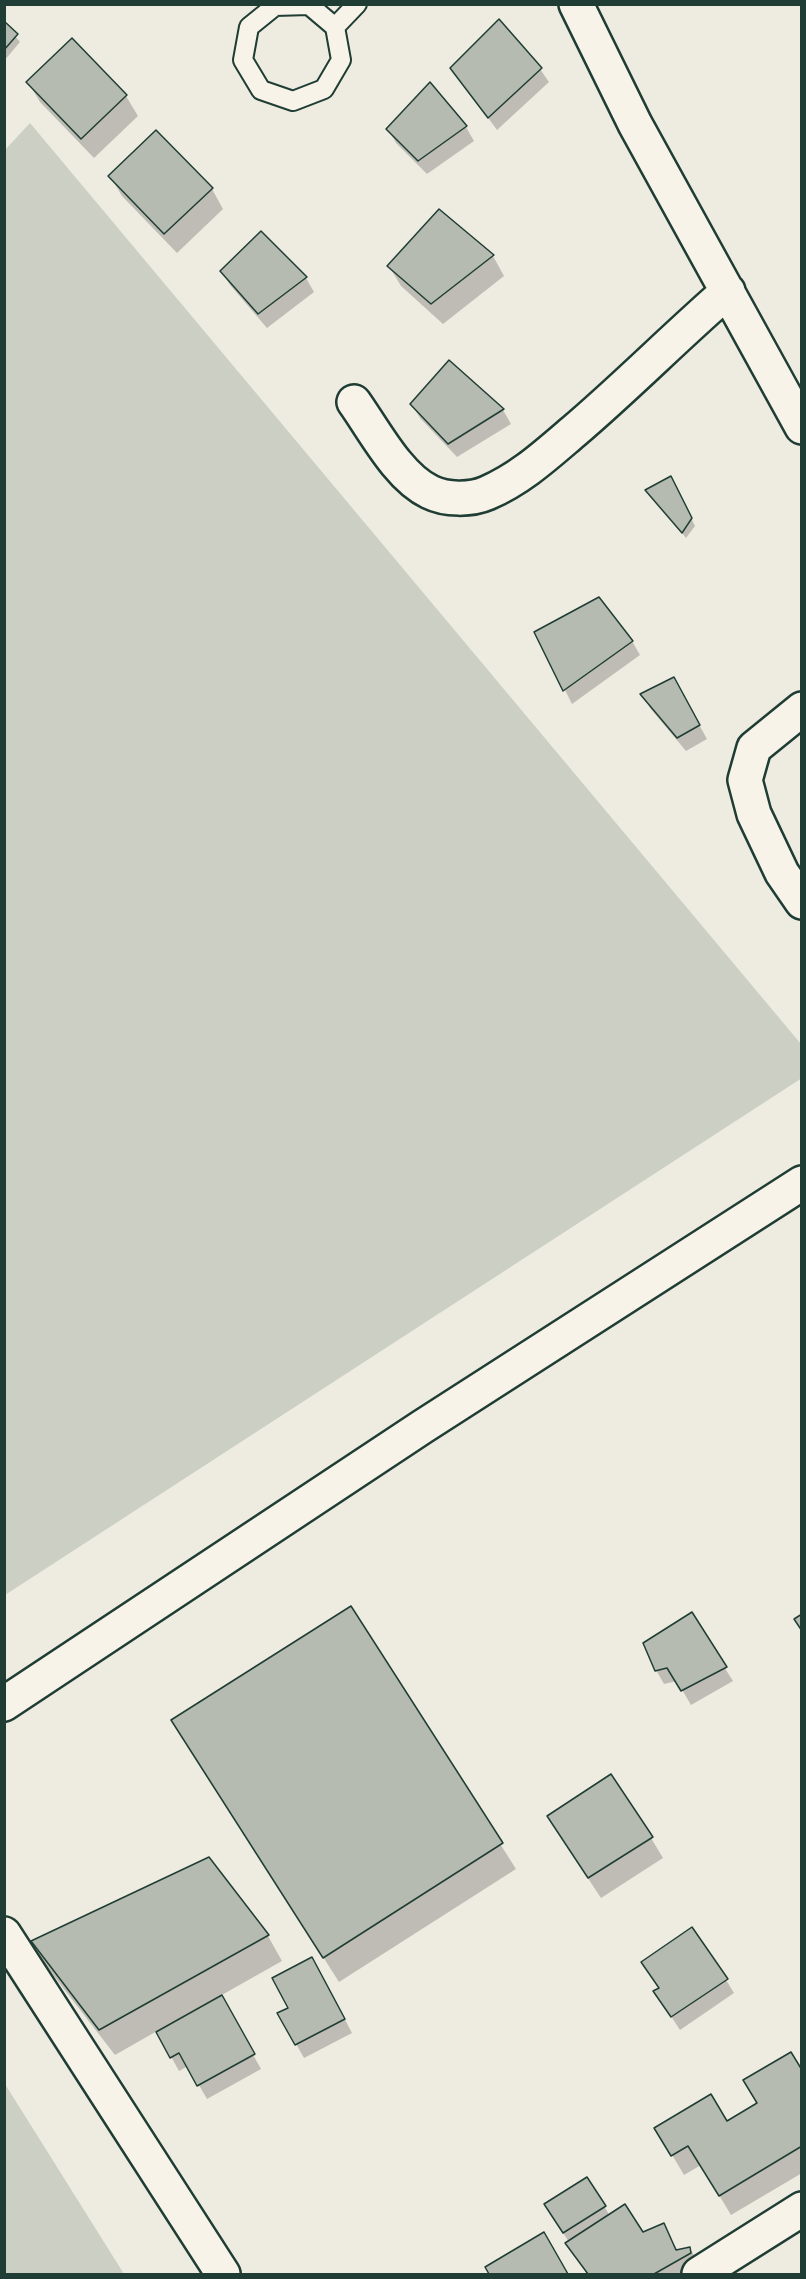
<!DOCTYPE html>
<style>
body{margin:0}
#map{position:relative;width:806px;height:2279px;overflow:hidden;background:#eeece1;font-family:"Patrick Hand",sans-serif}
canvas{display:block}
.frame{position:absolute;inset:0;border:6px solid #1f3d34;pointer-events:none}
</style>
<div id="map">
<canvas width="806" height="2279"></canvas>
<div class="frame"></div>
</div>
<script>
const ctx = document.querySelector('canvas').getContext('2d');
ctx.lineJoin = 'round';
function fillPath(path, color) {
  ctx.fillStyle = color;
  ctx.fill(path, 'evenodd');
}
function trace(path, color, width, dash) {
  ctx.strokeStyle = color;
  ctx.lineWidth = width;
  ctx.lineCap = dash ? 'butt' : 'round';
  ctx.setLineDash(dash || []);
  ctx.stroke(path);
}
const green = new Path2D(`
 M 30,123 L 801,1044 L 802,1078 L 5,1595 L 4,151 Z
 M 5,2084 L 124,2274 L 5,2274 Z`);
const shadow = new Path2D(`
 M 4,23 L 20,42 L 4,61 Z
 M 72,40 L 126,96 L 138,116 L 94,158 L 40,102 L 28,82 Z
 M 452,68 L 540,69 L 549,82 L 497,130 Z
 M 430,84 L 466,127 L 474,141 L 427,174 L 396,143 L 388,129 Z
 M 110,176 L 212,189 L 223,209 L 177,253 L 122,196 Z
 M 261,233 L 306,278 L 314,292 L 267,328 L 230,285 L 222,271 Z
 M 493,256 L 504,276 L 443,324 L 401,286 L 389,266 Z
 M 449,363 L 503,410 L 511,424 L 457,457 L 420,418 L 412,404 Z
 M 674,484 L 695,526 L 686,538 L 647,490 Z
 M 536,632 L 632,641 L 640,655 L 572,704 Z
 M 681,692 L 707,739 L 686,751 L 650,708 L 643,694 Z
 M 351,1608 L 516,1869 L 339,1982 L 173,1721 Z
 M 691,1614 L 733,1681 L 691,1705 L 677,1681 L 664,1684 L 656,1670 Z
 M 560,1836 L 651,1838 L 663,1858 L 601,1898 Z
 M 209,1859 L 268,1936 L 282,1961 L 220,1996 L 261,2069 L 207,2099 L 188,2066 L 179,2071 L 157,2031 L 115,2055 L 47,1967 L 33,1942 Z
 M 320,1972 L 352,2033 L 304,2058 L 279,2014 L 290,2008 Z
 M 726,1980 L 734,1993 L 680,2030 L 655,1992 L 660,1989 Z
 M 802,2073 L 802,2173 L 731,2215 L 701,2165 L 684,2175 L 668,2148 L 727,2123 L 758,2104 Z
 M 604,2206 L 610,2216 L 642,2234 L 663,2225 L 678,2251 L 690,2248 L 701,2268 L 699,2274 L 587,2274 L 567,2243 L 569,2242 L 554,2219 Z
 M 543,2234 L 566,2274 L 491,2274 L 487,2267 Z`);
const building = new Path2D(`
 M 499,19 L 542,68 L 488,118 L 450,68 Z
 M 4,21 L 18,34 L 4,50 Z
 M 72,38 L 127,95 L 81,139 L 26,82 Z
 M 430,82 L 467,126 L 418,161 L 386,129 Z
 M 156,130 L 213,188 L 164,234 L 108,176 Z
 M 439,209 L 494,255 L 431,304 L 387,266 Z
 M 261,231 L 307,277 L 258,314 L 220,271 Z
 M 449,360 L 504,409 L 448,444 L 410,404 Z
 M 671,476 L 692,518 L 682,533 L 645,490 Z
 M 599,597 L 633,641 L 563,691 L 534,632 Z
 M 674,677 L 700,725 L 677,738 L 640,694 Z
 M 351,1606 L 503,1843 L 323,1958 L 171,1720 Z
 M 692,1612 L 727,1667 L 681,1691 L 667,1668 L 655,1671 L 643,1643 Z
 M 802,1614 L 802,1631 L 794,1619 Z
 M 611,1774 L 653,1837 L 588,1878 L 547,1816 Z
 M 209,1857 L 269,1935 L 99,2030 L 31,1941 Z
 M 692,1927 L 728,1979 L 671,2017 L 653,1991 L 659,1988 L 641,1962 Z
 M 312,1957 L 345,2019 L 295,2045 L 277,2013 L 288,2008 L 272,1978 Z
 M 222,1995 L 255,2054 L 197,2086 L 179,2053 L 170,2058 L 156,2032 Z
 M 791,2052 L 802,2070 L 802,2146 L 719,2196 L 688,2146 L 671,2156 L 654,2128 L 711,2094 L 727,2121 L 757,2103 L 743,2080 Z
 M 587,2177 L 606,2206 L 563,2233 L 544,2204 Z
 M 625,2204 L 643,2232 L 664,2223 L 676,2250 L 690,2247 L 691,2253 L 654,2274 L 588,2274 L 565,2243 Z
 M 544,2232 L 568,2274 L 489,2274 L 485,2267 Z`);
const service = new Path2D(`
 M 309,5 L 335,27 L 341,60 L 324,89 L 293,101 L 261,90 L 243,60 L 249,27 L 275,6 Z
 M 335,27 L 357,4`);
const minor = new Path2D(`
 M 576,4 L 635,124 L 802,427
 M 354,402 C 374,430 398,477 430,492 C 446,500 471,500 487,493 C 520,479 546,455 573,432 C 626,387 675,337 728,291
 M 802,709 L 754,748 L 745,780 L 754,814 L 782,873 L 802,902
 M 4,1704 L 422,1427 L 802,1183
 M 4,1934 L 223,2274
 M 699,2274 L 802,2209`);
fillPath(green, '#cccfc4');
fillPath(shadow, '#0003');
fillPath(building, '#b5bbb0');
trace(building, '#1f3d34', 1.5);
trace(service, '#1f3d34', 22);
trace(minor, '#1f3d34', 38);
trace(service, '#f7f3e8', 18);
trace(minor, '#f7f3e8', 33);
</script>
